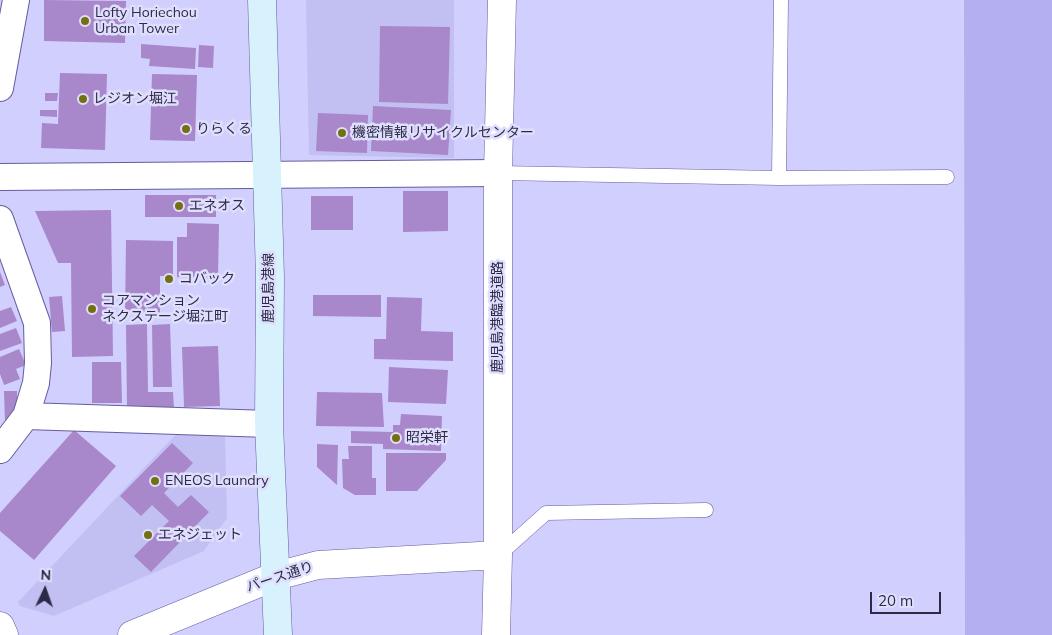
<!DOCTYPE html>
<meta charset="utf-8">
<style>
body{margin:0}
#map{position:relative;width:1052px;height:635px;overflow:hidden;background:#d1cffd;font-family:Mulish,sans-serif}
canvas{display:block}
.north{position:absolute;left:20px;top:565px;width:50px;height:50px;-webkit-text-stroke:4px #dfdefd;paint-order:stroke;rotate:3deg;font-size:14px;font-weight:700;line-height:20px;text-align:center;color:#2d2a48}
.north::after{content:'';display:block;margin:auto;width:18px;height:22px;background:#2d2a48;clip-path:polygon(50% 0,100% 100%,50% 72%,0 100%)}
.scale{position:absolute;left:870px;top:592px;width:71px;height:22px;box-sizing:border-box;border:2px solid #2d2a48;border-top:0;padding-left:6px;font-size:15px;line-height:18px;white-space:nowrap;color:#2d2a48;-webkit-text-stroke:4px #dfdefd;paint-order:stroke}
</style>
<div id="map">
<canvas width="1052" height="635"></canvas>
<div class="north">N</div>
<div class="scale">20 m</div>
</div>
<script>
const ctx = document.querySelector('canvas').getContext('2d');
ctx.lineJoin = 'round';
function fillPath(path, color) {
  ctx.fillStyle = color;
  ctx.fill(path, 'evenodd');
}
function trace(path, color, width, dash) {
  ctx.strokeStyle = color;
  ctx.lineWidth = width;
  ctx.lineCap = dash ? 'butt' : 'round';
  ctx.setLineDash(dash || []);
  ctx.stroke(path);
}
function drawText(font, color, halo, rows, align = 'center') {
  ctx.font = font + ' Mulish,"Noto Sans JP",sans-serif';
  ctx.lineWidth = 5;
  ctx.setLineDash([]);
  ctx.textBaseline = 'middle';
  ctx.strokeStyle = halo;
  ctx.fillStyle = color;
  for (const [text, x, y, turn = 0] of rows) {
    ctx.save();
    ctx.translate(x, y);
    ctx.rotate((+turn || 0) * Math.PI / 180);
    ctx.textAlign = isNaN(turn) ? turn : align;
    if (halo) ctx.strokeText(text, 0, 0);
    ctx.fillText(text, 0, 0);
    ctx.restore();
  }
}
const built = new Path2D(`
 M 306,0 L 454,0 L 454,158 L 309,155 Z
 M 178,432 L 225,434 L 227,518 L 204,551 L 54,616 L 20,606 L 18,602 Z`);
const water = new Path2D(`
 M 964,0 L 1052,0 L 1052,635 L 965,635 Z`);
const building = new Path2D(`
 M 44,0 L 126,1 L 125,43 L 44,41 Z
 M 380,26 L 450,27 L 448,104 L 379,102 Z
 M 141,44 L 196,48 L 195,69 L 149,66 L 150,59 L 141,58 Z
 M 199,45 L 214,46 L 213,68 L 198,67 Z
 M 60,73 L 107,74 L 105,150 L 41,148 L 42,123 L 58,124 Z
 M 152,74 L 197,75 L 195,141 L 150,140 Z
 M 45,93 L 58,93 L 57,101 L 45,101 Z
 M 373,106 L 451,110 L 448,155 L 371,151 Z
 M 40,110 L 57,110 L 57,117 L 40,116 Z
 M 318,113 L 368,115 L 367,153 L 316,151 Z
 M 403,191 L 448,191 L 448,231 L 403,232 Z
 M 145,195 L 216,195 L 216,217 L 145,217 Z
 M 311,196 L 353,196 L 353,230 L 311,230 Z
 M 111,210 L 113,356 L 72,357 L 71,263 L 58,263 L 35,211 Z
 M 187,223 L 219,224 L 218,278 L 177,277 L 177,237 L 187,237 Z
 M 126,240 L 173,241 L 173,276 L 160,276 L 160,314 L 125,314 Z
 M 0,272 L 5,285 L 0,287 Z
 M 313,295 L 381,295 L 381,317 L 313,316 Z
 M 62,296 L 65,331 L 52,332 L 49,297 Z
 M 387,297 L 422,298 L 421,331 L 453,332 L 453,361 L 374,359 L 374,339 L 386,339 Z
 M 11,307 L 17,321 L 0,328 L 0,311 Z
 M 147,324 L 148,392 L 173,392 L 174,408 L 127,409 L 126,325 Z
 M 170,324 L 172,387 L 153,387 L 152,325 Z
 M 16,328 L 22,343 L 0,351 L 0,334 Z
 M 218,346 L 220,406 L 184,407 L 182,347 Z
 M 19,349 L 26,365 L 16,369 L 20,379 L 4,385 L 0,374 L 0,357 Z
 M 92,362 L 121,362 L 122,403 L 92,403 Z
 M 389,367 L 448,370 L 446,404 L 388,402 Z
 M 4,391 L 17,391 L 17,402 L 9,422 L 5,422 Z
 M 317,392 L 382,393 L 384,427 L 316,426 Z
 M 401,414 L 442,416 L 441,451 L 383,449 L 383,444 L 351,443 L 351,431 L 393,432 L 393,425 L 400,425 Z
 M 74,430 L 116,466 L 34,560 L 0,531 L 0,513 Z
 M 172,443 L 193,463 L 164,493 L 178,507 L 191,495 L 209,512 L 151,572 L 134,556 L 169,521 L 152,505 L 141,516 L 120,496 Z
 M 317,444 L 338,445 L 337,485 L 317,467 Z
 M 348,446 L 372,446 L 372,478 L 376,478 L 376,495 L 355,495 L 343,488 L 342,459 L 349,459 Z
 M 386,453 L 446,453 L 446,460 L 417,491 L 386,491 Z`);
const service = new Path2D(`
 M 498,173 L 779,178 L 947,177
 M 779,178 L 781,0
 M 499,555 L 546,513 L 706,510`);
const minor = new Path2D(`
 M 0,88 L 16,0
 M 0,177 L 498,173
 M 0,219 L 37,323 L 38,363 L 36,383 L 26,416 L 0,450
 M 26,416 L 269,424`);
const tertiary = new Path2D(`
 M 0,626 L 4,635
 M 132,635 L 276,576 L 318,565 L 498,555
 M 496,635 L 498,555 L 498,173 L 502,0`);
const secondary = new Path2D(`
 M 262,0 L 270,277 L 269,424 L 278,635`);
const markers = [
 [85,21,5,"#747011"],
 [83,99,5,"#747011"],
 [186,129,5,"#747011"],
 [342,133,5,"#747011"],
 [179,206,5,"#747011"],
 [169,279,5,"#747011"],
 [92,309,5,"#747011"],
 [396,438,5,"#747011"],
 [155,481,5,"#747011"],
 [148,535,5,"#747011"]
];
const poiNames = [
 ["Lofty Horiechou",95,13],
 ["Urban Tower",95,29],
 ["レジオン堀江",93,99],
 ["りらくる",196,129],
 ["機密情報リサイクルセンター",352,133],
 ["エネオス",189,206],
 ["コバック",179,279],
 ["コアマンション",102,301],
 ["ネクステージ堀江町",102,317],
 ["昭栄軒",406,438],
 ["ENEOS Laundry",165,481],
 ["エネジェット",158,535]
];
const streetNames = [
 ["鹿児島港線",269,288,-90],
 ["鹿児島港臨港道路",498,317,-90],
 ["パース通り",280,577,-18]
];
fillPath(built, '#c2c0f2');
fillPath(water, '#b3aff0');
fillPath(building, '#a987cb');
trace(service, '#645da0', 15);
trace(minor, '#645da0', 28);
trace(tertiary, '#645da0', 29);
trace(secondary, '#645da0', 29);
trace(service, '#fff', 14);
trace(minor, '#fff', 26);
trace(tertiary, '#fff', 28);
trace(secondary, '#d8f2fd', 28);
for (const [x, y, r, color] of markers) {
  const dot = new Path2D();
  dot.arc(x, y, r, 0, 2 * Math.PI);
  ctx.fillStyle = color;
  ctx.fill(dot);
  trace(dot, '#dfdefd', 2);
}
drawText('14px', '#2d2a48', '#dfdefd', poiNames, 'left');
drawText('14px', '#2d2a48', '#dfdefd', streetNames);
</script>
